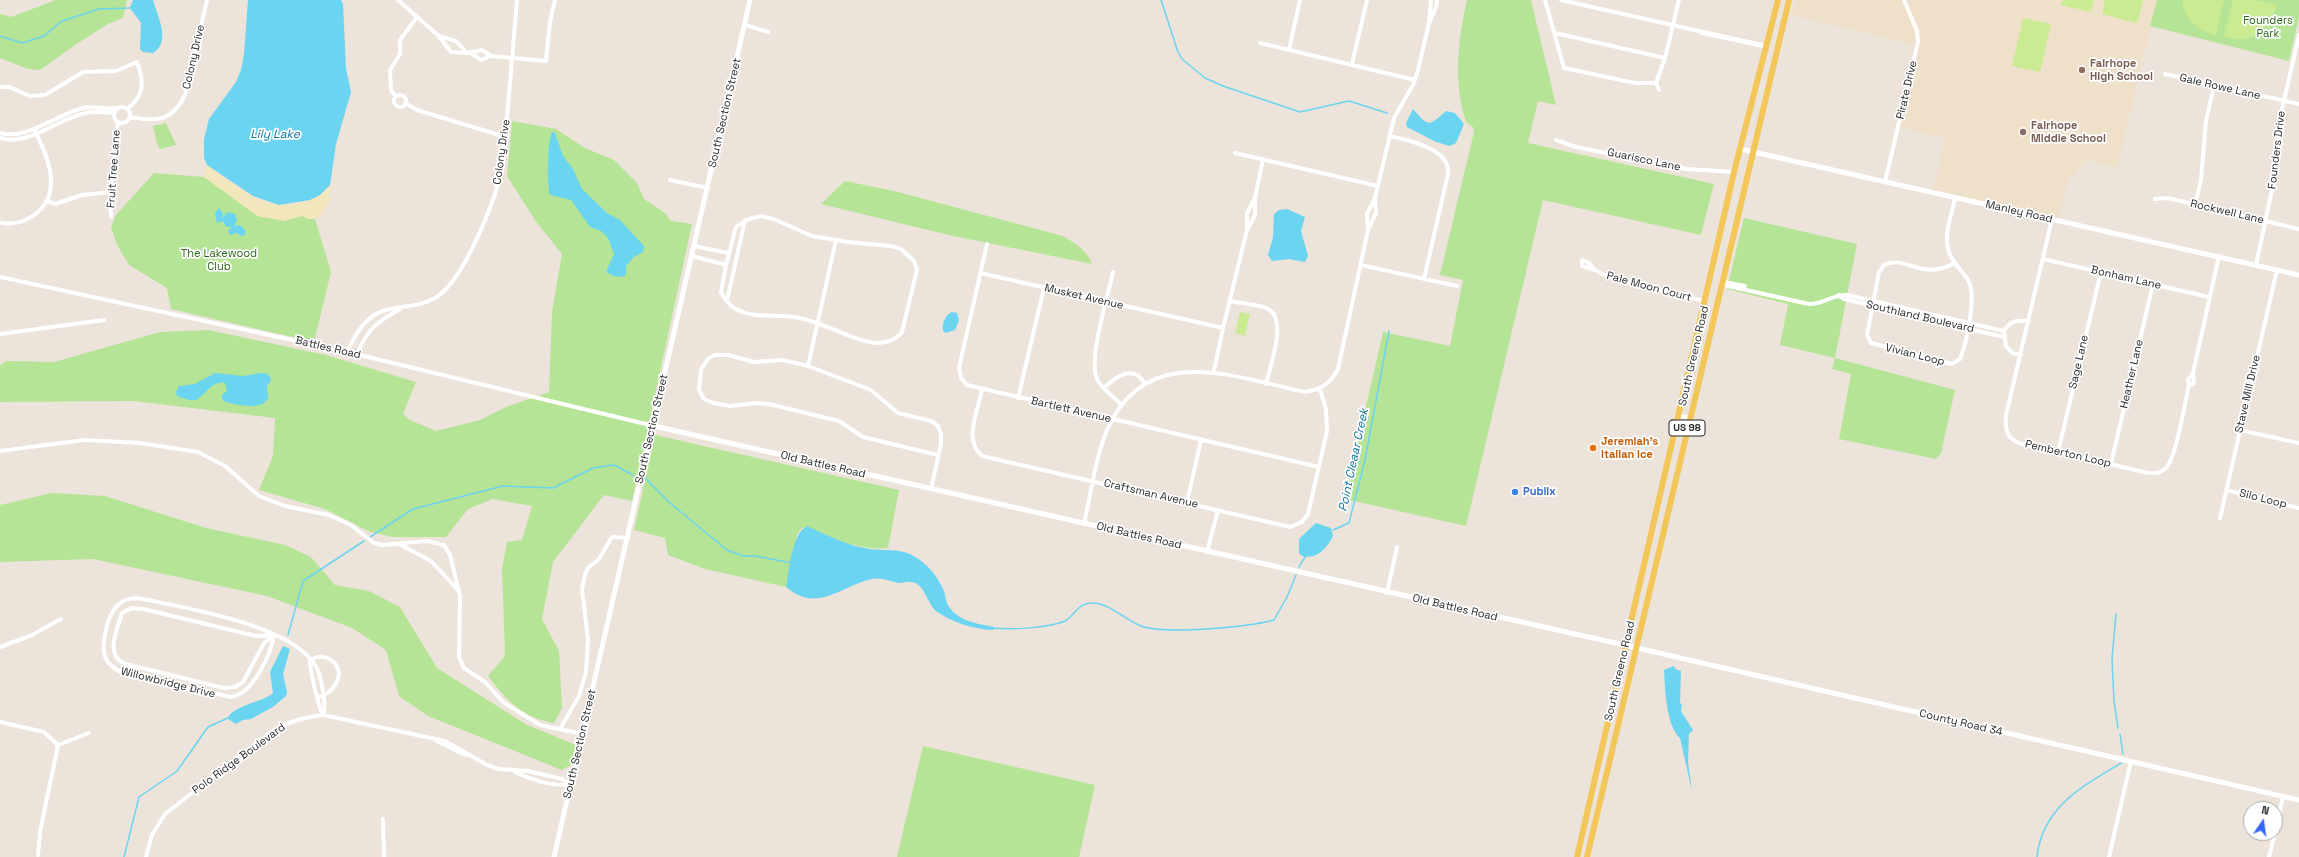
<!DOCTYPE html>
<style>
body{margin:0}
#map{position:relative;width:2299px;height:857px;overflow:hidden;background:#ece3da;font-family:"Space Grotesk",sans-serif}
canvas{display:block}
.north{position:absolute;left:2243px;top:801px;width:40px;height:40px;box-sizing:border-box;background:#fff;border:1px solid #a9a9a9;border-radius:50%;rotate:13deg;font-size:11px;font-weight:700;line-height:16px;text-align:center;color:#292929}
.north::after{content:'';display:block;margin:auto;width:14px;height:18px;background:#3767fd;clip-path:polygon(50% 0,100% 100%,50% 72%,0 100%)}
</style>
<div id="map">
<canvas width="2299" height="857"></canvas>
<div class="north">N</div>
</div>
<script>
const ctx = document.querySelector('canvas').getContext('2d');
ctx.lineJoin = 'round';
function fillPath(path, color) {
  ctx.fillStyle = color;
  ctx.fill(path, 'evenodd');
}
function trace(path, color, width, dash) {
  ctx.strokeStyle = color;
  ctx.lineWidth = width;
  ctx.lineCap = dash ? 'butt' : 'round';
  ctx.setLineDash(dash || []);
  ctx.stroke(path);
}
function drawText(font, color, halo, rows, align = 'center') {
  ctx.font = font + ' "Space Grotesk",sans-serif';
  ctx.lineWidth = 3.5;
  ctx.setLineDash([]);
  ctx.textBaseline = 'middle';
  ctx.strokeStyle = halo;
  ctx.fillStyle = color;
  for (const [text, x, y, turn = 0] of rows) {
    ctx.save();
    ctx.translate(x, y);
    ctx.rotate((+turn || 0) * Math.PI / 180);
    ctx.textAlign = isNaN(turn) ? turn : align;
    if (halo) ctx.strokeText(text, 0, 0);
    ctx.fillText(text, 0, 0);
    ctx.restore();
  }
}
const education = new Path2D(`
 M 1795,0 L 2157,0 L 2117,167 L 2086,160 L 2068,179 L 2059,219 L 1933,190 L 1945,138 L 1896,127 L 1915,45 L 1791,15 Z`);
const green = new Path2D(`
 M 56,0 L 127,0 L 123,18 L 108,24 L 75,45 L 40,70 L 28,69 L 0,58 L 0,14 L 11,17 Z
 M 1467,0 L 1531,0 L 1556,105 L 1538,101 L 1528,143 L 1714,184 L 1701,235 L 1543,200 L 1466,526 L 1345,499 L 1383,332 L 1450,346 L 1463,280 L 1440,275 L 1474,132 L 1473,127 L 1466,122 C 1453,81 1458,41 1467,0 Z
 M 2157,0 L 2299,0 L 2299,17 L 2289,61 L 2150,26 Z
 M 512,121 L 556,129 L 585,148 L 614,160 L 637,183 L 644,199 L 665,213 L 671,221 L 692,224 L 632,501 L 604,495 L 553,562 L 542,619 L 559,651 L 562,708 L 554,723 C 523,718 507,701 488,676 L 505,656 L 502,569 L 507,542 L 522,540 L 532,506 L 492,499 L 468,509 L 446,537 L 392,537 L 368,531 L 325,509 L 259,490 L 273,456 L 275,418 L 134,401 L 0,402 L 0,365 L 6,361 L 54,362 L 160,332 L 208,330 L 326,355 L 416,382 L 403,414 L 410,420 L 436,431 L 480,420 L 506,407 L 549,392 L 552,312 L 562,254 L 537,223 L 507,176 Z
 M 166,123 L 176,145 L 160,149 L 157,144 L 153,126 Z
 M 154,173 L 204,177 L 261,217 L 280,219 L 302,216 L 309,219 L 315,219 L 331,272 L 314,342 L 171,309 L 167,288 L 129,265 L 117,245 L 111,227 L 116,215 Z
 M 845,181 L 894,191 L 1063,236 C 1076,244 1087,250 1092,264 L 953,236 L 821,204 Z
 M 1744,218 L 1857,244 L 1835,358 L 1955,390 L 1941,453 L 1936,459 L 1839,439 L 1851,374 L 1832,369 L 1835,358 L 1780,345 L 1788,304 L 1727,289 Z
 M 655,435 L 899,490 L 888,548 C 859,551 833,538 806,527 L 801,529 L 797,535 L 786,587 L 705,569 L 668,555 L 665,538 L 634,530 Z
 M 52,493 L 105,496 L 206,528 L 285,545 L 311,557 L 335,585 L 369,591 L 400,607 L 437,668 L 527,725 L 576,745 L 571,765 L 562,770 L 428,716 L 399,696 L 386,650 L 352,628 L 267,596 L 93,559 L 0,562 L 0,505 Z
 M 923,746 L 1095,785 L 1079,857 L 897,857 Z`);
const sand = new Path2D(`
 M 207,165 C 224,178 258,205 280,205 C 286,205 292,204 298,203 C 311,201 322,195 330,185 L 329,203 L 319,217 L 309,219 L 302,216 L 284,221 L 257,216 L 204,177 Z`);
const pitch = new Path2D(`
 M 2063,0 L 2094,0 L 2091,12 L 2061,5 Z
 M 2105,0 L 2143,0 L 2137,23 L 2102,14 Z
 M 2182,0 L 2224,0 L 2216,35 C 2197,30 2185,20 2182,0 Z
 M 2233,0 L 2255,0 L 2277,5 C 2268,32 2252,44 2224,37 Z
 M 2023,18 L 2051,24 L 2040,72 L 2012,66 Z
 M 1240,312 L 1250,314 L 1245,336 L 1235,333 Z`);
const water = new Path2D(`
 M 133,0 L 153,0 C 157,15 172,42 153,53 L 143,52 L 140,49 L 141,23 L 130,8 Z
 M 248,0 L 341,0 L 343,4 L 346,68 L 351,92 L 336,144 L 330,185 L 320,195 L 310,200 L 279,205 L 253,196 L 207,165 L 204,158 L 204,139 L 209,119 L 236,82 L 241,70 L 244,55 Z
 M 1413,109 C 1429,127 1428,127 1446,111 L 1455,113 L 1464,124 L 1456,143 L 1450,146 L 1436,142 L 1407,127 L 1406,123 Z
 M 552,132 L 555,133 L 563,156 L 573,169 L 582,189 L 607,213 L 620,220 L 644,246 L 643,252 L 634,257 L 626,266 L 626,274 L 623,277 L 614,276 L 606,272 L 614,254 L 608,238 L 601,231 L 590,227 L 571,200 L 550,195 C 547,187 547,141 552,132 Z
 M 219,208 L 223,214 L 222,219 L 227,212 L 235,214 L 237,220 L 234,226 L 240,225 L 245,230 L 245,235 L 242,236 L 236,233 L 230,235 L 228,231 L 232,227 L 226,227 L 223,221 L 217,223 L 215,213 Z
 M 1287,209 L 1305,217 L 1301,231 L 1308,256 L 1305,262 L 1289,259 L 1272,261 L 1268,255 L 1273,237 L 1274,214 L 1279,210 Z
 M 952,312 L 957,313 L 959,320 L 955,330 L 946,333 L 943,331 C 942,323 945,315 952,312 Z
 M 215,373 L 243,376 L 261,373 L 268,374 L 271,379 C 270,383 268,383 267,387 C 266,393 271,395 266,401 C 261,410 230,405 222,400 L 222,395 L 227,391 L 225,383 C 212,380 206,395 196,400 L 189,400 L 177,396 L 176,392 L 179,386 L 195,384 Z
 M 1316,523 L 1331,528 L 1333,536 C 1327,548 1317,560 1302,556 L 1299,553 L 1299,539 Z
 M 807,526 C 827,535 848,546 870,549 C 884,551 898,548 912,555 C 928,564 937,575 944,591 C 946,597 945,602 950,608 C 959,621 978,624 994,627 L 993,630 C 974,629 953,623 936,611 C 927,604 925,583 911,582 C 907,581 903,583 899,583 C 891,581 880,577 872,579 C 843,585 817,614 786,587 C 789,571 792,533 807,526 Z
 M 283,646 L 290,649 L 283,674 L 287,692 L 286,696 L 273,707 L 251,719 L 243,720 L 236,724 L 228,719 C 230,706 264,702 273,693 L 270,672 Z
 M 1674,666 L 1675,669 L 1681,671 L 1680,703 L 1682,704 L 1681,711 L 1693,730 L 1689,734 L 1688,762 L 1692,791 L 1680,738 C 1666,726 1665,688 1664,670 Z`);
const stream = new Path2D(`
 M 1161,0 L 1178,52 L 1182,59 L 1205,78 L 1223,86 L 1300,112 L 1349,101 L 1387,113
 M 0,36 L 22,43 L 44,36 L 62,21 L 99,9 L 130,8
 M 645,478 L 670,503 L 727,550 L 743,556 L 755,556 L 792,563
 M 1333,530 L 1349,523 L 1365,460 L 1389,331
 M 370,537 L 413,509 L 503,486 L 553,488 L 593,468 L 614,465 L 633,475
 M 1299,567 L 1306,555
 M 2116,614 L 2112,659 L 2114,701 L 2118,728
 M 992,628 C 1010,630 1048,628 1065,621 C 1074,616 1079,602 1092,603 C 1110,603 1125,620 1141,626 C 1166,635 1247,627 1274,620 L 1287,597 L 1296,575
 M 288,635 L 303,581 L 364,541
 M 2120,734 L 2123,754
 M 124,857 L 139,797 L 177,771 L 208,727 L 228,718
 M 2037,857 C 2042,807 2083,786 2121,763`);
const minor = new Path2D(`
 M 398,0 L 439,36 L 451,52 L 467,53 L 456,41 L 439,36
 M 1545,0 L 1564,68 L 1635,83 L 1656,83
 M 1561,0 L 1766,46
 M 1430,21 L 1436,7 L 1437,0
 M 745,25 L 768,32
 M 1555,33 L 1665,58
 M 1702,33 L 1763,46
 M 1260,43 L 1415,80
 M 1289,50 L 1300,0
 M 467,53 L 482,50 L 491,56 L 481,60 L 471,53
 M 491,56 L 546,61 L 550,22 L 555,0
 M 1352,64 L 1367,0
 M 2165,74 L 2299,104
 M 1656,83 L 1665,58 L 1679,0
 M 1656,83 L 1659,90
 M 0,87 L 9,87 L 30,96 L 45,95 L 83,72 L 116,71 L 137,62 C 144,81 145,96 127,109
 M394 101a6 6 0 1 1 12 0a6 6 0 1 1-12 0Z
 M 395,96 L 391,90 L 390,70 L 400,54 L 400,40 L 417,17
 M 405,103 L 417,110 L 506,137
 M114 115a8 8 0 1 1 16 0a8 8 0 1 1-16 0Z
 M 129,117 C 156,121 171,123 185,95 L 207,0
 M 0,133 C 25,141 58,114 83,108 C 95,105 106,110 117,108
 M 1389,136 C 1409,140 1451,149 1448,174 L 1424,279
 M 0,138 C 29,147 58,118 86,113 C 96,111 105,112 114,113
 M 1556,140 L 1576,147 L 1687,169 L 1734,172
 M 1235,153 L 1378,186
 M 670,180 L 708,188
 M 1885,182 L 1918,42 L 1917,31 L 1904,0
 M 1255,198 L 1263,159
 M 2155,199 L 2168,198 L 2299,229
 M 46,201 L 55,204 L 82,195 L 110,192
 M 2195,205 L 2201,180 L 2206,121 L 2214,86
 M 111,217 L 110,192 L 118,122
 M 2052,219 L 2006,415 C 2005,428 2006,438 2019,443 L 2144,472 C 2151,473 2158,475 2165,469 C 2176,460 2185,402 2189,385 L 2188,380 L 2193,373 L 2219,256
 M 0,223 C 25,227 51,210 51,182 C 51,164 42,145 34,129
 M 1368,230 L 1367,214 L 1375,198 L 1394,118 L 1413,85 L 1417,74 L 1429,23 L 1431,0
 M 836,240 L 808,366 L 871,390 L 898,413 L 931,421 L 938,426 L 941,434 L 941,444 L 931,489
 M 987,244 L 959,368 L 961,378 L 967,385 L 1319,467
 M 694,246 L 728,253
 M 692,256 L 726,265 L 721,292 C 725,300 731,308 740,311 C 758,319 781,313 800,318 C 824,323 856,342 878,343 C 887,343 897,339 902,332 L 917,270 L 914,261 L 901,249 L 891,246 L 848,242 L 812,236 L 776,220 L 761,216 L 749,219 L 736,227 L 726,265
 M 2043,259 L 2209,297
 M 1582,260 L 1589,263 L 1595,270 L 1582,266 Z
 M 1955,263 C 1922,281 1908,256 1885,264 L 1879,272 L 1867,335 L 1871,343 L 1952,364 L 1960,359 C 1967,342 1977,295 1968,280 C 1962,270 1951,262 1948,249 C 1944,233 1952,214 1955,198
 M 1361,265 L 1457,286
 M 2256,265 L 2273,185 L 2281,114 L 2299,35
 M 1595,270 L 1611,278 L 1704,301
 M 1113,272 C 1108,297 1088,358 1097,379 C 1101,388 1114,397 1121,404
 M 980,273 L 1223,328 L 1247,230 L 1247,213 L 1255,198 L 1255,215 L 1247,230
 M 0,277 L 339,350 L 654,426
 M 1721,282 L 1728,286 L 1809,304 C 1822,305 1833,294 1847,295 L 2004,331
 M 1724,282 L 1745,286
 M 1838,295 L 1844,299 L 2003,337
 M 727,301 L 745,220
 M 1231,301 C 1242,304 1258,304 1268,309 C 1288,318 1270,367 1266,384
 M 0,334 L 104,320
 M 347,352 C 356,333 367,313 390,309 C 406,306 421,306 435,298 C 464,282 496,198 503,165 L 517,0
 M 357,355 C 367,329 377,322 400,309
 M 2021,355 L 2012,353 L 2006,346 L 2004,331 C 2011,320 2017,320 2029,321
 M 808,366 L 783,360 L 754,362 L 728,355 L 715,355 L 709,358 L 701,369 L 699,390 L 704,399 L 714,403 L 730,406 L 756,403 L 769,404 L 839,421 L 863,437 L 938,455
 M 1214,371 L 1223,328
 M 2189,385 L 2193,384 L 2194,379 L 2193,373
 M 1104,388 C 1116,376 1134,364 1145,384
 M 982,390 C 978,410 963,441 982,456 L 1290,527 L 1302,522 L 1308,514 L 1327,431 L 1326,409 L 1320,389
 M 1018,398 L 1044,288
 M 1678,415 L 1689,418
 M 2240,430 L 2299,443
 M 0,451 L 84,440 L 140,443 L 198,452 L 225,466 L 259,496 L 285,506 L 329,515 L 351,525 L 374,543 L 382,545 L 427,541 L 444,545 L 450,555 L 460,596 L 459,657 L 464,668 L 485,682 L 503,702 L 540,725 L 583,734
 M 2058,452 L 2101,272
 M 2111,464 L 2153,284
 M 2226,490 L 2299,508
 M 1187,502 L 1201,440
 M 2220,518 L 2277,270
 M 1084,524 C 1091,494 1095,459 1107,430 C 1146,341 1234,377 1305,392 C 1322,389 1330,384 1338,369 L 1368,230 L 1376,213 L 1375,198
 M 399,544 L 431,561 L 459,591
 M 1207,552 L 1218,510
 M 1387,593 L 1397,547
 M 131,608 L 143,609 L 256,636 L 274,635 L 264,643 L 243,682 L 235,687 L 224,688 L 126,664 C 104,657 117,629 122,613 Z
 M 274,635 C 271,654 253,694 231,697 L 125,674 C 118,671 112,668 107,661 C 99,648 107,615 118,605 C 123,599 130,598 138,598 C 184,608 290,624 315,665 C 320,672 321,682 323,691 C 324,699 326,707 323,715
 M 0,647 L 30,636 L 61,619
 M 310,660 C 323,653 336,658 339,673 C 338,685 329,695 318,697
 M 310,660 C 309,666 319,709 323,715
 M 0,722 L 44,732 L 58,745 L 40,832 L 38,855
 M 560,729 L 579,696 L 586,672 L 588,640 L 582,589 L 585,574 L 588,568 L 599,559 L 612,537 L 628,538
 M 435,740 L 461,753 L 469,755
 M 58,745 L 89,733
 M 515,772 C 531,780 552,786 570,785
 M 383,819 L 384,857
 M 2275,832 L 2283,797
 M 146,857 L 152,835 L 165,814 L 272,731 C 289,721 304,717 323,715 L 445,741 L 487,765 L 499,769 L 528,771 L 562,779 L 570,785
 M 2109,857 L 2131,761
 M 2269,857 L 2275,833`);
const tertiary = new Path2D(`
 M 1740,149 L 2299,275
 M 654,426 L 1624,645 L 2299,800
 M 554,857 L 750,0`);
const primary = new Path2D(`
 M 1577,857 L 1734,172 L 1778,0
 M 1587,857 L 1789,0`);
const markers = [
 [2082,70,4,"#8d6e63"],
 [2023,132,4,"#8d6e63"],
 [1593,448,4,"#e8710a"],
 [1515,492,4,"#3f7fe0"]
];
const shields = [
 [1687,428,36]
];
const shieldNames = [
 ["US 98",1687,428]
];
const parkNames = [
 ["Founders",2268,21],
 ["Park",2268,34],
 ["The Lakewood",219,254],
 ["Club",219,267]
];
const streetNames = [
 ["Colony Drive",194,57,-77],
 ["Gale Rowe Lane",2220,87,13],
 ["Pirate Drive",1907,90,-77],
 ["South Section Street",725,113,-77],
 ["Founders Drive",2277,150,-83],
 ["Colony Drive",502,152,-82],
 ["Guarisco Lane",1644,160,12],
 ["Fruit Tree Lane",114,169,-86],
 ["Manley Road",2019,212,13],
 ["Rockwell Lane",2227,212,13],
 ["Bonham Lane",2126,278,13],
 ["Pale Moon Court",1649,287,15],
 ["Musket Avenue",1084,297,13],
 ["Southland Boulevard",1920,317,13],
 ["Battles Road",328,348,13],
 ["Vivian Loop",1915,355,14],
 ["South Greeno Road",1694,356,-77],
 ["Sage Lane",2079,362,-77],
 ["Heather Lane",2132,374,-77],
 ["Stave Mill Drive",2248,394,-77],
 ["Bartlett Avenue",1071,410,13],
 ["South Section Street",652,429,-77],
 ["Pemberton Loop",2068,454,13],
 ["Old Battles Road",823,465,13],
 ["Craftsman Avenue",1151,494,13],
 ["Silo Loop",2263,499,14],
 ["Old Battles Road",1139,536,13],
 ["Old Battles Road",1455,608,13],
 ["South Greeno Road",1620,671,-77],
 ["Willowbridge Drive",168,683,14],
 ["County Road 34",1961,723,13],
 ["South Section Street",580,744,-77],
 ["Polo Ridge Boulevard",239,759,-36]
];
const educationNames = [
 ["Fairhope",2090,64],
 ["High School",2090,77],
 ["Fairhope",2031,126],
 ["Middle School",2031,139]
];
const foodNames = [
 ["Jeremiah's",1601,442],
 ["Italian Ice",1601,455]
];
const shopNames = [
 ["Publix",1523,492]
];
const waterNames = [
 ["Lily Lake",275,135],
 ["Point Cleaar Creek",1354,460,-78]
];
fillPath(education, '#eee0c9');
fillPath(green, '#b5e496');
fillPath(sand, '#f2e6bc');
fillPath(pitch, '#caeb91');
fillPath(water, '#6bd4f0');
trace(stream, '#6bd4f0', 1.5);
trace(minor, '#fff', 4);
trace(tertiary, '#fff', 5);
trace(primary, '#f3c659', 6);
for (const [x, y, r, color] of markers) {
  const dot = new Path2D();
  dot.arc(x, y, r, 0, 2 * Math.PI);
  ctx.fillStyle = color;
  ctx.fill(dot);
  trace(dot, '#fff', 1.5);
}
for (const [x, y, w] of shields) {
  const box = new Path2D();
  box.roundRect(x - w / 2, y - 8, w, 16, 3);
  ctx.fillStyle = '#fff';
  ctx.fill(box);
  trace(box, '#292929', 1);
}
drawText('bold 10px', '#292929', null, shieldNames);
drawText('11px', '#2d6718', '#fff', parkNames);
drawText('11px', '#292929', '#fff', streetNames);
drawText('bold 11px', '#785e54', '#fff', educationNames, 'left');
drawText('bold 11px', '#c56008', '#fff', foodNames, 'left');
drawText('bold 11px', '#366cbe', '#fff', shopNames, 'left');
drawText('italic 12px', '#0b729b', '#fff', waterNames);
</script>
